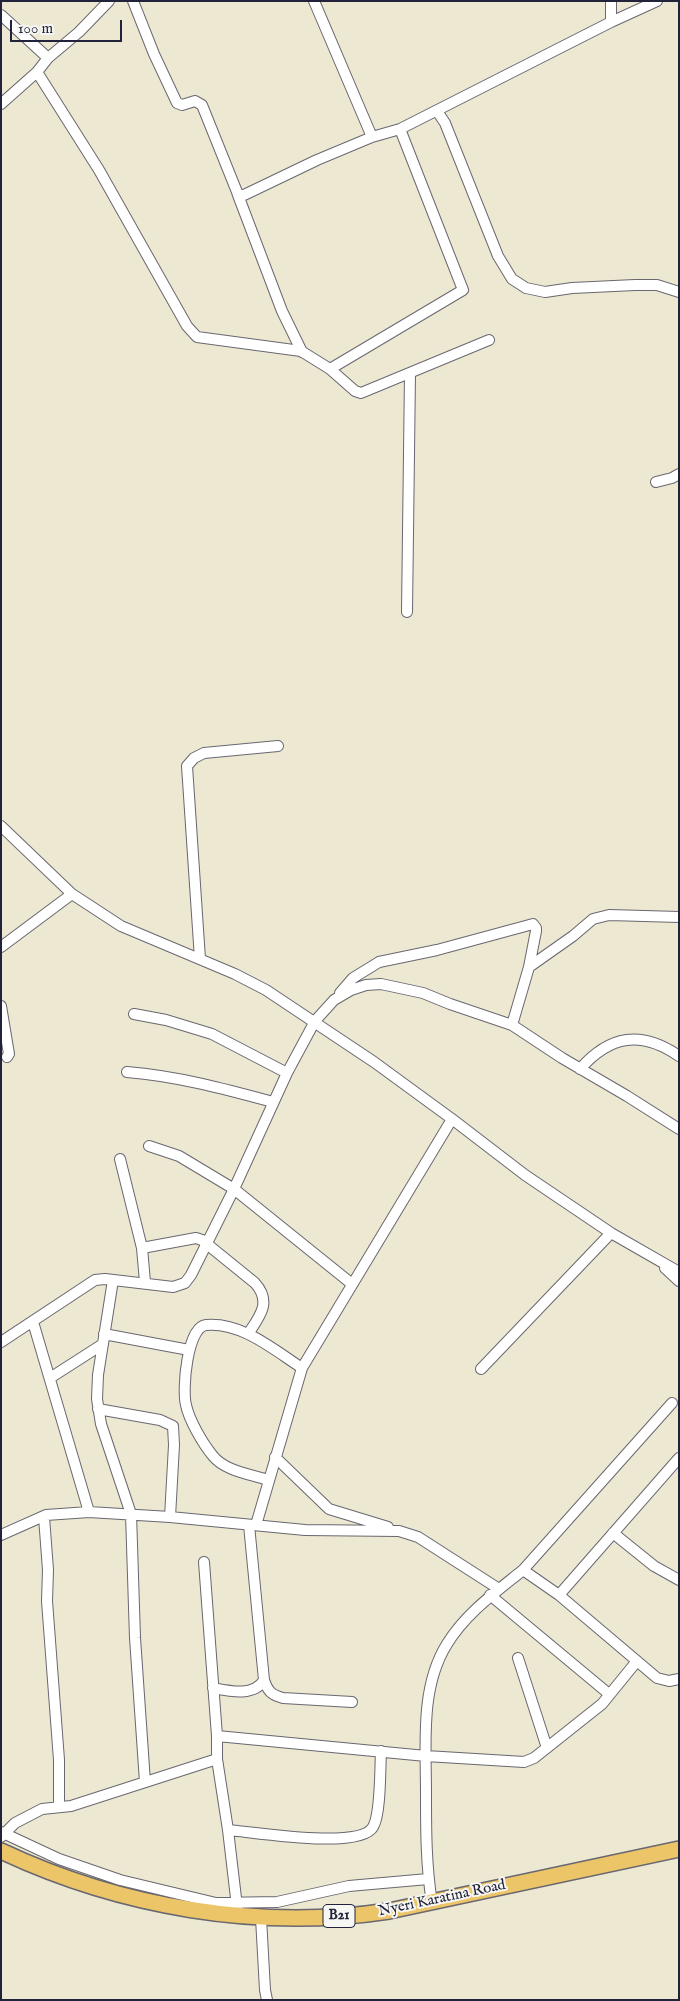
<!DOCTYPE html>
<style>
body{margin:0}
#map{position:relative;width:680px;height:2001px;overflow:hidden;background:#ede8d1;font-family:"IM FELL English",serif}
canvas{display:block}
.frame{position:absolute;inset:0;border:2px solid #22223b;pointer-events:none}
.scale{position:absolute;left:10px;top:20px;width:112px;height:22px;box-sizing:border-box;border:2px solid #22223b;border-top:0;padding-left:6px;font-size:15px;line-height:18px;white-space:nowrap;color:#22223b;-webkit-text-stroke:4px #f6f6f2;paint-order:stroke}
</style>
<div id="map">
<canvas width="680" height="2001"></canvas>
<div class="frame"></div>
<div class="scale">100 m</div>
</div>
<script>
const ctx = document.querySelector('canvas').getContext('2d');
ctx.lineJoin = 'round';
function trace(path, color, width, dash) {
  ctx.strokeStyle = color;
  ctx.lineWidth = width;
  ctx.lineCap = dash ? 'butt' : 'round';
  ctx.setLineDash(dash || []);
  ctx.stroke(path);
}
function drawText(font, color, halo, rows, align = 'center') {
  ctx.font = font + ' "IM FELL English",serif';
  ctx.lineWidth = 4;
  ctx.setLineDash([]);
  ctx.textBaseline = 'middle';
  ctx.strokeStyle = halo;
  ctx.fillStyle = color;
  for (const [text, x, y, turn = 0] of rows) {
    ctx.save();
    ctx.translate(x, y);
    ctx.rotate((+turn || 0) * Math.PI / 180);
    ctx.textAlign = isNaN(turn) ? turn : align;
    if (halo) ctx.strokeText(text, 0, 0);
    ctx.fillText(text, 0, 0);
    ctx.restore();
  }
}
const minor = new Path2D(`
 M 133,1 L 154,54 L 177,103 L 182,105 L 195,101 L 202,105 L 237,192 L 238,195 L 244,195 L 317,160 L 372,137 L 400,129 L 611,22 L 657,1
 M 314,1 L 372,137
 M 1,15 L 48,58
 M 611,22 L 611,1
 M 37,72 L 99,170 L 187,326 L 197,337 L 301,351 L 330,369 L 355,391 L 361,393 L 489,340
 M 1,104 L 37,72 L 48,58 L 79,32 L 109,1
 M 437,111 L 445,123 L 498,256 L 512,279 L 526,288 L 545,292 L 572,288 L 635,285 L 657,285 L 679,292
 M 238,195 L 282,311 L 302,352
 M 330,369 L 463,290 L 400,129
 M 656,482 L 672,478 L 679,474
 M 407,612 L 410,374
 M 1,826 L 72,894 L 121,926 L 235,974 L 266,990 L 374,1062 L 452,1119 L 525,1175 L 611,1233 L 679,1272
 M 1,947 L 72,894
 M 200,959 L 187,766 L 194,758 L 204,753 L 278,746
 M 340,993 L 353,978 L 379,962 L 437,950 L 533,924 L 536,928 L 536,931 L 529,967
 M 1,1006 L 9,1054 L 7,1057
 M 134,1014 L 166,1020 L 212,1034 L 287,1073
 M 512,1025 L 529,967 L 573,936 L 593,919 L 609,915 L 679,917
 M 580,1069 C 610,1035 641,1030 679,1056
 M 127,1072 C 177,1076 225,1089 273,1102
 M 149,1146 L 179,1156 L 234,1189 L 352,1284
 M 120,1159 L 142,1248 L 145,1282
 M 142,1248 L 196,1238 L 202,1240 L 255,1283 C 272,1302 260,1316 248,1334
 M 665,1268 L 679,1281
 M 113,1280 L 98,1375 L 97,1399 L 101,1424 L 131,1514 L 135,1638 L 145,1782
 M 33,1322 L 89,1512
 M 104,1334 L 189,1350
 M 1,1342 L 95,1280 L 105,1279 L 173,1287 L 185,1283 L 191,1275 L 234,1189 L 287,1073 L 315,1021 L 334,1000 L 351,990 L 366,985 L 381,984 L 423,993 L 450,1004 L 512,1025 L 562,1058 L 627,1096 L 679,1129
 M 481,1369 L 611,1233
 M 50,1378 L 103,1344
 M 98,1409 L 160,1420 L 173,1426 L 174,1445 L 170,1517
 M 275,1457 L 329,1509 L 388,1527
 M 268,1480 C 250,1474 225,1471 213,1456 C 203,1444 189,1420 186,1405 C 182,1390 187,1327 206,1325 C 242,1322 274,1350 302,1368
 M 44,1517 L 48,1570 L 47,1601 L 59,1760 L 59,1807
 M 249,1525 L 264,1680 C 268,1692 272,1695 283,1698 L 352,1702
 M 256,1525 L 302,1368 L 452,1119
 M 613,1533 L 654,1566 L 679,1580
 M 1,1535 L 46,1515 L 89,1512 L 170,1517 L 305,1530 L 399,1531 L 418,1537 L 499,1589
 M 204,1562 L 217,1736
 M 523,1570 L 672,1403
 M 490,1595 L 609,1694
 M 559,1595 L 679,1458
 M 518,1658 L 547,1748
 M 213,1688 C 229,1691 254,1697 264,1680
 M 228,1830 C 254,1832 360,1850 373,1827 C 381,1814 380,1768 381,1751
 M 1,1832 L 59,1859 L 120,1880 L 216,1903 L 277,1902 L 349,1886 L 428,1879
 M 1,1837 L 15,1823 L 42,1809 L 71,1806 L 217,1759
 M 432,1903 C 426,1866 426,1830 426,1793 C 426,1744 420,1687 447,1644 C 466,1613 496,1592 523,1570 L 559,1595 L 657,1678 L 669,1681 L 679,1679
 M 238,1915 L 228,1830 L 217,1759 L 217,1736 L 426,1756 L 524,1762 L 534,1758 L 602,1704 L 637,1661
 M 261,1918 L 265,1990 L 267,2000`);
const highway = new Path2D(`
 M 1,1851 C 120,1907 258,1931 389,1911 L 679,1849`);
const shields = [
 [339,1916,32]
];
const shieldNames = [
 ["B21",339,1916]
];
const streetNames = [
 ["Nyeri Karatina Road",442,1899,-12]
];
trace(minor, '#696770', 12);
trace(highway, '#696770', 18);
trace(minor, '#fff', 10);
trace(highway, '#edc569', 15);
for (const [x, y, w] of shields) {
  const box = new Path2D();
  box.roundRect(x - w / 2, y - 11.5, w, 23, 4);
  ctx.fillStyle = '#f6f6f2';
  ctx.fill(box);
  trace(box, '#22223b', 1);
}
drawText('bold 14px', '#22223b', null, shieldNames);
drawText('15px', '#22223b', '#f6f6f2', streetNames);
</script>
